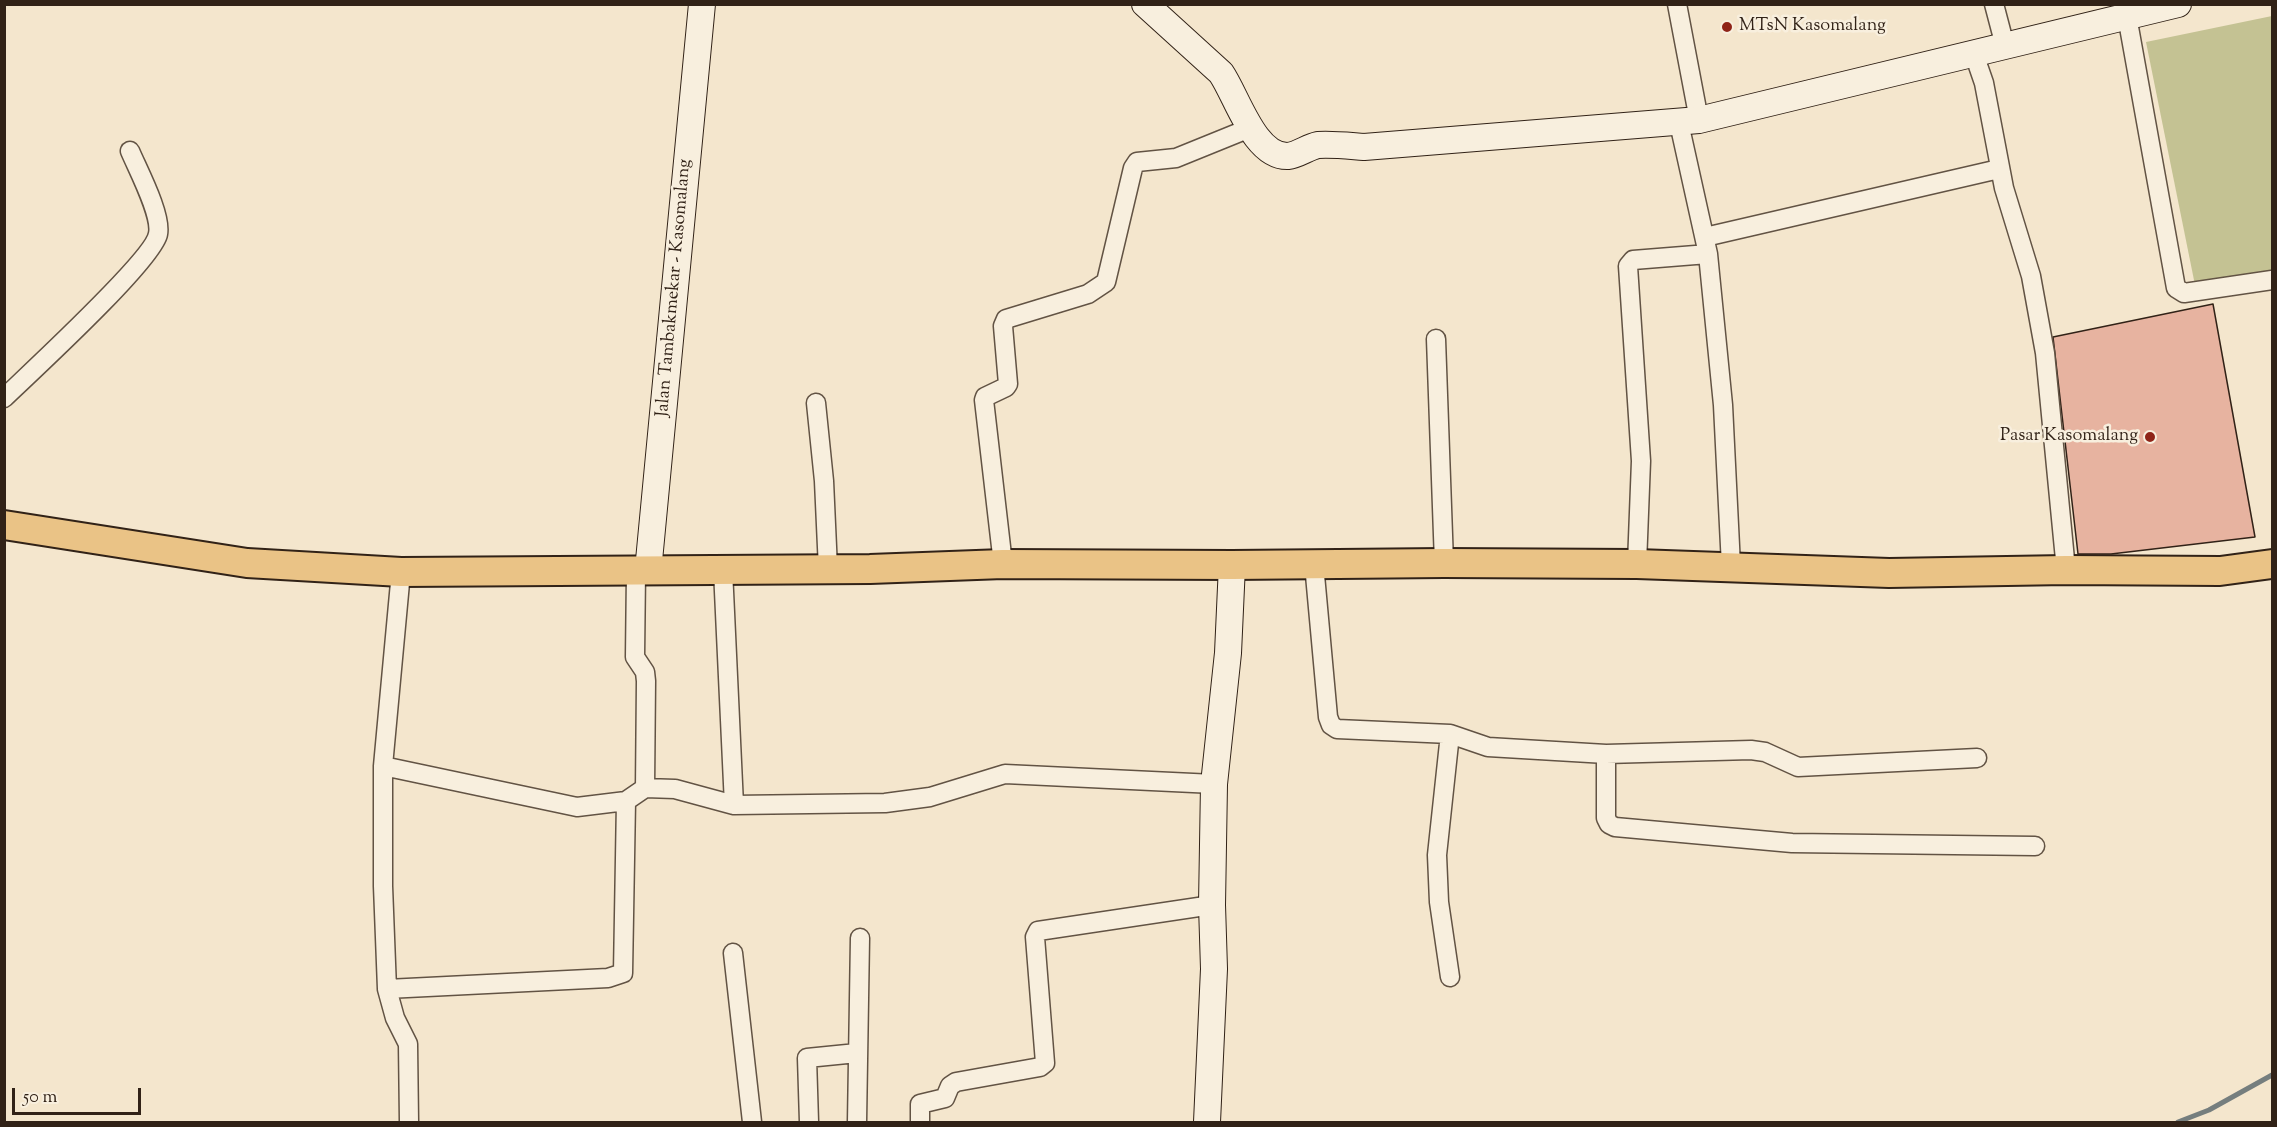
<!DOCTYPE html>
<style>
body{margin:0}
#map{position:relative;width:2277px;height:1127px;overflow:hidden;background:#f4e6cd;font-family:"Sorts Mill Goudy",serif}
canvas{display:block}
.frame{position:absolute;inset:0;border:6px solid #312217;pointer-events:none}
.scale{position:absolute;left:12px;top:1088px;width:129px;height:27px;box-sizing:border-box;border:3px solid #312217;border-top:0;padding-left:8px;font-size:18px;line-height:21px;white-space:nowrap;color:#312217;-webkit-text-stroke:4px #f8efde;paint-order:stroke}
</style>
<div id="map">
<canvas width="2277" height="1127"></canvas>
<div class="frame"></div>
<div class="scale">50 m</div>
</div>
<script>
const ctx = document.querySelector('canvas').getContext('2d');
ctx.lineJoin = 'round';
function fillPath(path, color) {
  ctx.fillStyle = color;
  ctx.fill(path, 'evenodd');
}
function trace(path, color, width, dash) {
  ctx.strokeStyle = color;
  ctx.lineWidth = width;
  ctx.lineCap = dash ? 'butt' : 'round';
  ctx.setLineDash(dash || []);
  ctx.stroke(path);
}
function drawText(font, color, halo, rows, align = 'center') {
  ctx.font = font + ' "Sorts Mill Goudy",serif';
  ctx.lineWidth = 5;
  ctx.setLineDash([]);
  ctx.textBaseline = 'middle';
  ctx.strokeStyle = halo;
  ctx.fillStyle = color;
  for (const [text, x, y, turn = 0] of rows) {
    ctx.save();
    ctx.translate(x, y);
    ctx.rotate((+turn || 0) * Math.PI / 180);
    ctx.textAlign = isNaN(turn) ? turn : align;
    if (halo) ctx.strokeText(text, 0, 0);
    ctx.fillText(text, 0, 0);
    ctx.restore();
  }
}
const green = new Path2D(`
 M 2272,16 L 2272,283 L 2197,295 L 2146,42 Z`);
const stream = new Path2D(`
 M 2178,1122 L 2209,1110 L 2272,1075`);
const building = new Path2D(`
 M 2213,304 L 2255,537 L 2111,554 L 2078,554 L 2053,337 Z`);
const street = new Path2D(`
 M 1677,4 L 1699,120
 M 1994,4 L 2005,46
 M 2127,16 L 2176,288 L 2184,293 L 2272,280
 M 1974,54 L 1984,83 L 2004,188 L 2031,276 L 2045,353 L 2066,570
 M 1679,123 L 1708,254 L 1723,405 L 1731,566
 M 1705,237 L 1999,169
 M 1436,339 L 1444,563
 M 4,398 C 30,373 154,259 158,234 C 162,215 138,170 130,151
 M 816,403 L 824,481 L 828,569
 M 1003,564 L 984,400 L 985,397 L 1006,387 L 1008,384 L 1003,326 L 1006,319 L 1088,294 L 1106,282 L 1133,168 L 1137,162 L 1176,158 L 1250,128
 M 1314,564 L 1328,717 L 1331,725 L 1337,729 L 1450,734 L 1488,747 L 1606,754 L 1751,750 L 1765,752 L 1798,767 L 1977,758
 M 1637,564 L 1641,461 L 1628,266 L 1633,260 L 1708,254
 M 723,570 L 734,805
 M 401,572 L 383,766 L 383,886 L 387,989 L 395,1018 L 408,1044 L 409,1122
 M 636,572 L 635,657 L 645,672 L 646,681 L 645,788
 M 1450,734 L 1437,855 L 1439,902 L 1450,977
 M 1606,754 L 1606,818 L 1609,824 L 1615,827 L 1792,843 L 2035,846
 M 383,766 L 577,807 L 626,801 L 645,788 L 675,789 L 734,805 L 885,803 L 930,797 L 1005,774 L 1214,784
 M 733,953 L 752,1122
 M 387,989 L 608,978 L 623,973 L 626,801
 M 809,1122 L 807,1058 L 857,1053
 M 857,1122 L 860,938
 M 920,1122 L 920,1104 L 945,1098 L 950,1086 L 956,1082 L 1040,1067 L 1045,1063 L 1035,937 L 1038,931 L 1212,905`);
const secondary = new Path2D(`
 M 1145,4 L 1221,73 C 1237,96 1254,157 1288,156 C 1298,155 1308,147 1318,145 C 1333,144 1350,146 1364,147 L 1699,120 L 2178,4
 M 648,571 L 702,4
 M 1207,1122 L 1214,969 L 1212,905 L 1214,784 L 1228,653 L 1232,565`);
const primary = new Path2D(`
 M 4,525 L 247,563 L 401,572 L 870,569 L 1003,564 L 1232,565 L 1444,563 L 1637,564 L 1889,573 L 2066,570 L 2220,571 L 2272,564`);
const markers = [
 [1727,27,6,"#8f2418"],
 [2150,437,6,"#8f2418"]
];
const poiNames = [
 ["MTsN Kasomalang",1739,27],
 ["Pasar Kasomalang",2138,437,"right"]
];
const streetNames = [
 ["Jalan Tambakmekar - Kasomalang",675,288,-85]
];
fillPath(green, '#c4c293');
trace(stream, '#757e7e', 5);
fillPath(building, '#e7b3a0');
trace(building, '#312217', 1.5);
trace(street, '#625344', 21);
trace(secondary, '#312217', 28);
trace(primary, '#312217', 32);
trace(street, '#f8efde', 18);
trace(secondary, '#f8efde', 26);
trace(primary, '#eac386', 28);
for (const [x, y, r, color] of markers) {
  const dot = new Path2D();
  dot.arc(x, y, r, 0, 2 * Math.PI);
  ctx.fillStyle = color;
  ctx.fill(dot);
  trace(dot, '#f8efde', 2);
}
drawText('18px', '#312217', '#f8efde', poiNames, 'left');
drawText('18px', '#312217', '#f8efde', streetNames);
</script>
